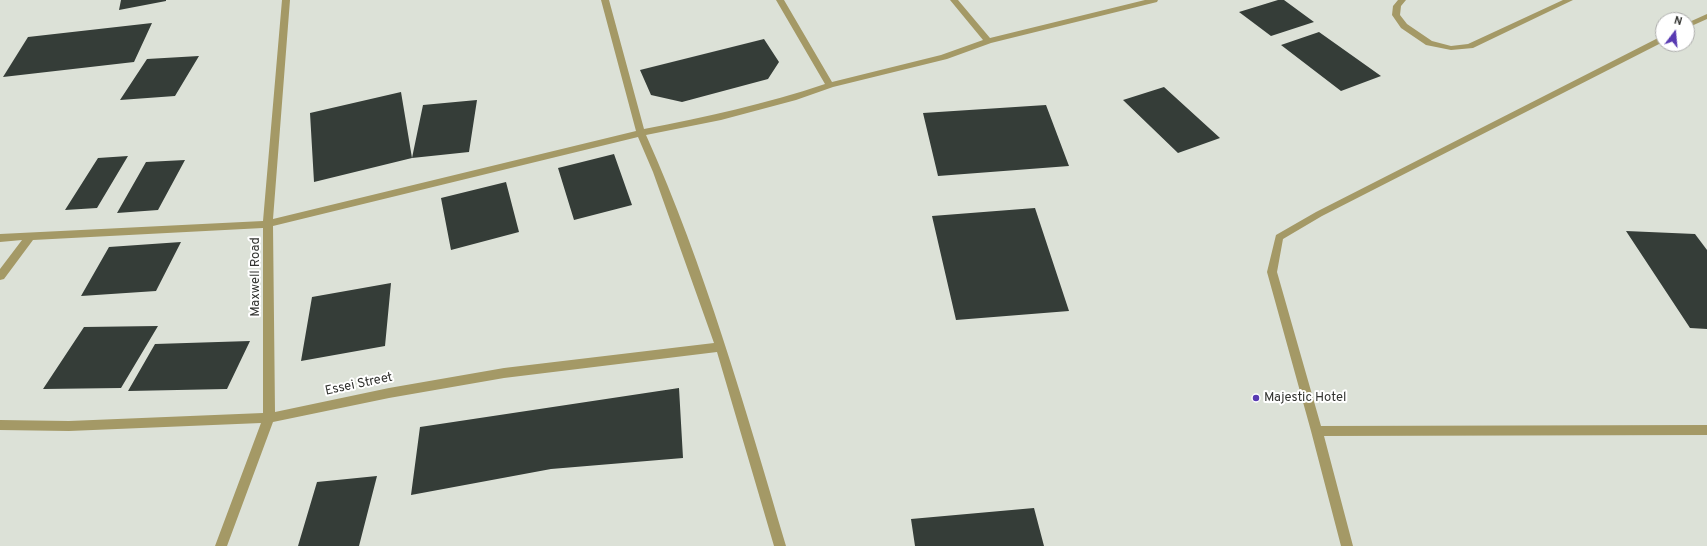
<!DOCTYPE html>
<style>
body{margin:0}
#map{position:relative;width:1707px;height:546px;overflow:hidden;background:#dce1d7;font-family:Overpass,sans-serif}
canvas{display:block}
.north{position:absolute;left:1655px;top:12px;width:40px;height:40px;box-sizing:border-box;background:#fff;border:1px solid #adadac;border-radius:50%;rotate:16deg;font-size:11px;font-weight:700;line-height:16px;text-align:center;color:#323330}
.north::after{content:'';display:block;margin:auto;width:14px;height:18px;background:#583ab2;clip-path:polygon(50% 0,100% 100%,50% 72%,0 100%)}
</style>
<div id="map">
<canvas width="1707" height="546"></canvas>
<div class="north">N</div>
</div>
<script>
const ctx = document.querySelector('canvas').getContext('2d');
ctx.lineJoin = 'round';
function fillPath(path, color) {
  ctx.fillStyle = color;
  ctx.fill(path, 'evenodd');
}
function trace(path, color, width, dash) {
  ctx.strokeStyle = color;
  ctx.lineWidth = width;
  ctx.lineCap = dash ? 'butt' : 'round';
  ctx.setLineDash(dash || []);
  ctx.stroke(path);
}
function drawText(font, color, halo, rows, align = 'center') {
  ctx.font = font + ' Overpass,sans-serif';
  ctx.lineWidth = 4;
  ctx.setLineDash([]);
  ctx.textBaseline = 'middle';
  ctx.strokeStyle = halo;
  ctx.fillStyle = color;
  for (const [text, x, y, turn = 0] of rows) {
    ctx.save();
    ctx.translate(x, y);
    ctx.rotate((+turn || 0) * Math.PI / 180);
    ctx.textAlign = isNaN(turn) ? turn : align;
    if (halo) ctx.strokeText(text, 0, 0);
    ctx.fillText(text, 0, 0);
    ctx.restore();
  }
}
const building = new Path2D(`
 M 121,0 L 166,0 L 166,1 L 119,10 Z
 M 1278,0 L 1284,0 L 1314,22 L 1271,36 L 1239,12 Z
 M 152,23 L 134,62 L 3,77 L 28,37 Z
 M 1319,32 L 1381,76 L 1341,91 L 1281,45 Z
 M 764,39 L 779,62 L 768,79 L 682,102 L 651,95 L 640,70 Z
 M 199,56 L 175,96 L 120,100 L 147,59 Z
 M 1164,87 L 1220,138 L 1178,153 L 1123,100 Z
 M 401,92 L 412,158 L 314,182 L 310,113 Z
 M 477,100 L 469,152 L 412,158 L 423,105 Z
 M 1046,105 L 1069,166 L 938,176 L 923,113 Z
 M 614,154 L 632,205 L 574,220 L 558,168 Z
 M 128,156 L 97,208 L 65,210 L 98,158 Z
 M 185,160 L 158,210 L 117,213 L 146,162 Z
 M 506,182 L 519,232 L 451,250 L 441,198 Z
 M 1035,208 L 1069,311 L 956,320 L 932,216 Z
 M 1626,231 L 1695,234 L 1707,250 L 1707,329 L 1690,328 Z
 M 181,242 L 156,291 L 81,296 L 109,247 Z
 M 391,283 L 385,346 L 301,361 L 312,297 Z
 M 158,326 L 121,388 L 43,389 L 84,327 Z
 M 250,341 L 227,389 L 128,391 L 155,344 Z
 M 679,388 L 683,458 L 551,469 L 411,495 L 420,427 Z
 M 377,476 L 359,546 L 298,546 L 317,482 Z
 M 1034,508 L 1044,546 L 915,546 L 911,519 Z`);
const minor = new Path2D(`
 M 282,0 L 290,0 L 273,219 L 636,131 L 601,0 L 609,0 L 644,129 C 706,117 766,104 825,84 L 776,0 L 784,0 L 832,82 L 941,55 L 983,40 L 950,0 L 958,0 L 990,38 L 1145,0 L 1158,0 L 1157,2 L 991,43 L 947,59 L 833,87 L 796,100 L 721,120 L 646,135 C 705,267 745,407 786,546 L 774,546 L 717,352 L 504,378 L 389,398 L 273,422 L 227,546 L 215,546 L 261,423 L 69,431 L 0,430 L 0,420 L 69,421 L 263,413 L 263,228 L 33,240 L 4,279 L 0,280 L 0,269 L 22,240 L 0,242 L 0,234 L 263,221 ZM 638,137 L 653,172 L 714,343 L 504,368 L 389,388 L 275,412 L 273,226 Z
 M 1398,0 L 1406,0 L 1401,6 L 1400,15 L 1407,24 L 1432,41 L 1451,46 L 1468,44 L 1563,0 L 1573,0 L 1473,48 L 1451,50 L 1426,45 L 1401,28 L 1392,15 L 1393,6 Z
 M 1707,14 L 1707,19 L 1687,28 L 1687,23 Z
 M 1660,37 L 1663,37 L 1663,42 L 1322,216 L 1283,239 L 1277,272 L 1321,426 L 1707,425 L 1707,435 L 1324,436 L 1353,546 L 1341,546 L 1311,431 L 1267,272 L 1276,235 L 1316,212 Z`);
const markers = [
 [1256,398,4,"#583ab2"]
];
const streetNames = [
 ["Maxwell Road",256,277,-90],
 ["Essei Street",359,385,-12]
];
const poiNames = [
 ["Majestic Hotel",1264,398]
];
fillPath(building, '#353d38');
fillPath(minor, '#a49966');
for (const [x, y, r, color] of markers) {
  const dot = new Path2D();
  dot.arc(x, y, r, 0, 2 * Math.PI);
  ctx.fillStyle = color;
  ctx.fill(dot);
  trace(dot, '#fff', 1.5);
}
drawText('13px', '#323330', '#fff', streetNames);
drawText('13px', '#323330', '#fff', poiNames, 'left');
</script>
